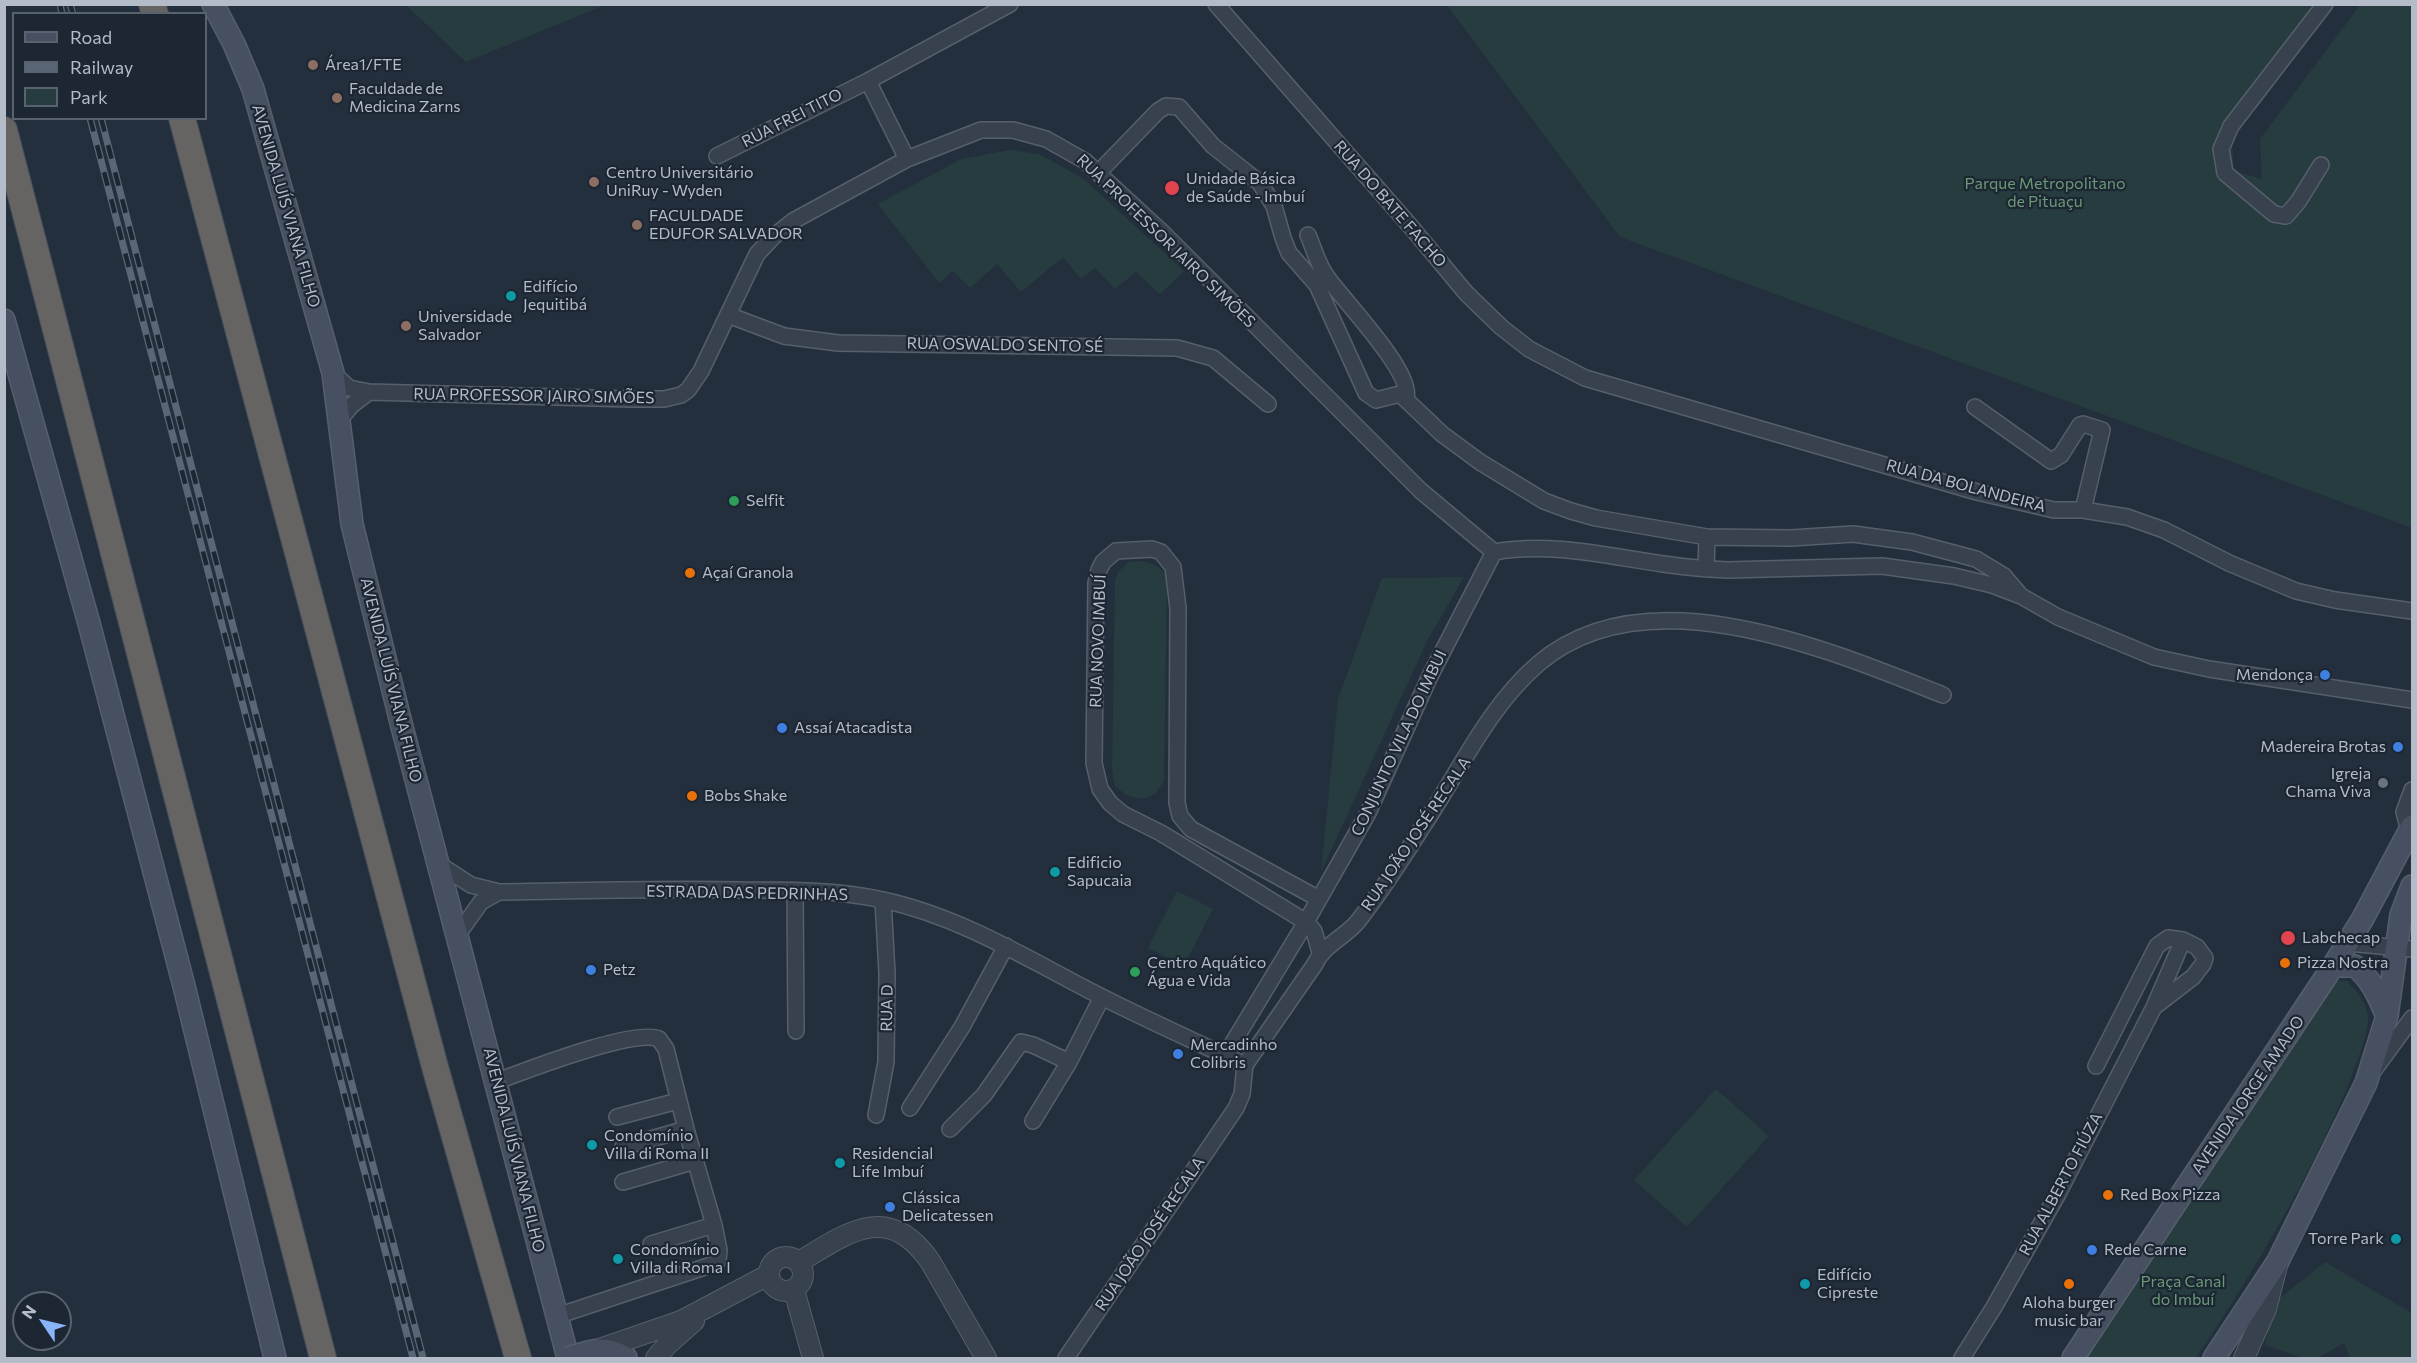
<!DOCTYPE html>
<meta charset="utf-8">
<style>
body{margin:0}
#map{position:relative;width:2417px;height:1363px;overflow:hidden;background:#242f3e;font-family:Commissioner,sans-serif}
canvas{display:block}
.frame{position:absolute;inset:0;border:6px solid #b4bcc9;pointer-events:none}
.legend{position:absolute;left:12px;top:12px;width:195px;height:108px;box-sizing:border-box;background:#1d2633;border:2px solid #59626f;margin:0;padding:8px 10px;list-style:none;font-size:18px;color:#b4bcc9}
.legend li{display:flex;align-items:center;gap:12px;height:30px}
.legend b{width:30px;border:2px solid #59626f}
.north{position:absolute;left:12px;top:1291px;width:60px;height:60px;box-sizing:border-box;background:#1d2633;border:2px solid #59626f;border-radius:50%;rotate:305deg;font-size:16px;font-weight:700;line-height:24px;text-align:center;color:#b4bcc9}
.north::after{content:'';display:block;margin:auto;width:21px;height:27px;background:#8ab4f8;clip-path:polygon(50% 0,100% 100%,50% 72%,0 100%)}
</style>
<div id="map">
<canvas width="2417" height="1363"></canvas>
<div class="frame"></div>
<ul class="legend">
<li><b style="height:8px;background:#465061"></b>Road</li>
<li><b style="height:8px;background:#5a6575"></b>Railway</li>
<li><b style="height:16px;background:#263c3f"></b>Park</li>
</ul>
<div class="north">N</div>
</div>
<script>
const ctx = document.querySelector('canvas').getContext('2d');
ctx.lineJoin = 'round';
function fillPath(path, color) {
  ctx.fillStyle = color;
  ctx.fill(path, 'evenodd');
}
function trace(path, color, width, dash) {
  ctx.strokeStyle = color;
  ctx.lineWidth = width;
  ctx.lineCap = dash ? 'butt' : 'round';
  ctx.setLineDash(dash || []);
  ctx.stroke(path);
}
function drawText(font, color, halo, rows, align = 'center') {
  ctx.font = font + ' Commissioner,sans-serif';
  ctx.lineWidth = 4.5;
  ctx.setLineDash([]);
  ctx.textBaseline = 'middle';
  ctx.strokeStyle = halo;
  ctx.fillStyle = color;
  for (const [text, x, y, turn = 0] of rows) {
    ctx.save();
    ctx.translate(x, y);
    ctx.rotate((+turn || 0) * Math.PI / 180);
    ctx.textAlign = isNaN(turn) ? turn : align;
    if (halo) ctx.strokeText(text, 0, 0);
    ctx.fillText(text, 0, 0);
    ctx.restore();
  }
}
const green = new Path2D(`
 M 406,5 L 605,5 L 466,62 Z
 M 1447,5 L 2317,5 L 2231,130 L 2234,171 L 2262,179 L 2260,139 L 2360,5 L 2412,5 L 2412,528 L 1620,237 Z
 M 1010,150 L 1039,154 L 1084,179 L 1184,271 L 1160,294 L 1136,272 L 1115,289 L 1095,268 L 1081,279 L 1063,257 L 1021,292 L 997,264 L 970,288 L 953,271 L 939,283 L 878,204 L 961,159 Z
 M 1139,561 C 1154,563 1160,565 1167,579 L 1164,781 L 1155,794 L 1145,798 L 1136,798 L 1126,795 L 1115,786 L 1112,770 L 1115,580 L 1119,571 L 1128,562 Z
 M 1464,577 L 1428,639 L 1321,872 L 1338,699 L 1382,578 Z
 M 1177,891 L 1213,909 L 1184,966 L 1148,948 Z
 M 2337,981 L 2347,981 C 2356,991 2367,1002 2368,1016 C 2370,1031 2356,1063 2351,1078 C 2311,1176 2255,1270 2196,1358 L 2082,1358 L 2325,988 Z
 M 1716,1089 L 1769,1136 L 1687,1227 L 1634,1180 Z
 M 2325,1262 L 2412,1313 L 2412,1358 L 2350,1358 L 2344,1343 L 2317,1358 L 2303,1358 L 2265,1345 L 2275,1302 Z`);
const minor = new Path2D(`
 M 1216,4 L 1412,228 L 1466,293 L 1501,327 L 1529,349 L 1585,378 L 1977,492 L 2054,510 L 2083,510 L 2127,517 L 2164,530 L 2229,563 L 2296,591 L 2335,600 L 2412,611
 M 868,81 L 907,159
 M 717,156 L 868,81 L 1010,4
 M 2321,165 L 2298,202 L 2286,216 L 2274,214 L 2225,173 L 2221,149 L 2231,126 L 2325,4
 M 1098,173 L 1158,111 L 1166,106 L 1179,107 L 1213,146 L 1260,183 L 1274,206 L 1283,238 L 1289,253 L 1317,285 L 1366,393 L 1376,400 L 1400,394 L 1442,434 L 1480,462 L 1544,501 L 1571,511 L 1596,518 L 1707,537 L 1791,538 L 1853,534 L 1912,542 L 1976,559 L 2004,576 L 2021,596
 M 1308,235 C 1314,249 1318,265 1327,277 C 1343,300 1414,373 1406,398
 M 728,315 L 784,336 L 838,343 L 1177,348 L 1213,358 L 1268,404
 M 333,373 L 349,388 L 369,392 L 631,399 L 664,399 L 681,395 L 688,390 L 701,371 L 757,254 L 773,237 L 793,221 L 907,159 L 981,130 L 1013,130 L 1046,139 L 1085,161 L 1162,232 L 1421,491 L 1494,552
 M 1975,407 L 2051,461 L 2061,455 L 2080,425 L 2083,424 L 2102,430 L 2083,510
 M 339,420 L 352,405 L 369,392
 M 1494,552 C 1552,542 1606,556 1663,564 C 1684,567 1706,569 1727,570 L 1882,566 L 1954,576 L 1992,585 L 2021,596 L 2058,617 L 2154,657 L 2209,669 L 2412,700
 M 1706,569 L 1707,537
 M 2409,831 L 2404,812 L 2412,790
 M 440,865 L 471,885 L 499,892 C 580,891 662,888 743,890 C 790,890 838,890 883,900 C 962,917 1031,961 1102,997 C 1149,1021 1197,1042 1245,1065
 M 795,891 L 796,1031
 M 1319,899 L 1191,829 L 1180,816 L 1177,803 L 1178,608 L 1173,567 L 1161,552 L 1152,549 L 1116,551 L 1103,562 L 1099,570 L 1096,583 L 1094,763 L 1100,789 L 1110,803 L 1123,814 L 1161,833 L 1306,922 L 1314,931 L 1320,953
 M 458,934 L 481,902 L 499,892
 M 2348,943 L 2412,949
 M 1225,1056 L 1306,922 L 1368,813 L 1430,676 L 1494,552
 M 2096,1066 L 2157,946 L 2168,938 L 2183,940
 M 2374,1070 L 2412,1018
 M 495,1082 C 525,1071 634,1028 659,1039 L 666,1049 L 686,1129 L 714,1225 L 719,1250 L 718,1261 L 714,1264 L 557,1316
 M 910,1108 L 962,1027 L 1006,946
 M 876,1115 L 886,1062 L 887,973 L 883,900
 M 617,1117 L 678,1101
 M 1033,1121 L 1069,1062 L 1102,997
 M 950,1129 L 984,1095 L 1021,1042 L 1033,1045 L 1069,1062
 M 623,1147 L 686,1129
 M 623,1182 L 695,1161
 M 651,1244 L 714,1225
 M 1066,1358 L 1236,1108 L 1242,1094 L 1245,1065 L 1315,964 C 1324,944 1346,937 1359,920 C 1382,890 1403,858 1423,826 C 1459,772 1488,707 1538,664 C 1646,571 1829,650 1943,695
 M 1962,1358 L 1994,1307 L 2059,1192 L 2154,1007 L 2183,940 L 2197,947 L 2205,958 L 2203,964 L 2193,977 L 2154,1007`);
const tertiary = new Path2D(`
 M769 1274a17 17 0 1 1 34 0a17 17 0 1 1-34 0Z
 M 799,1262 C 847,1233 888,1201 930,1261 L 986,1358
 M 794,1290 L 813,1358
 M 600,1349 L 681,1321 L 768,1275
 M 656,1358 L 667,1345 L 694,1321
 M 2244,1358 L 2266,1309 L 2278,1262`);
const secondary = new Path2D(`
 M 213,4 L 234,44 L 253,89 L 333,373 L 352,524 L 401,723 L 568,1358
 M 4,320 L 90,627 L 184,986 L 275,1358
 M 2333,966 L 2355,966 C 2371,979 2378,995 2386,1014
 M 588,1352 C 603,1348 614,1350 626,1358
 M 2073,1358 L 2333,966 L 2362,920 L 2412,826
 M 2214,1358 L 2278,1261 L 2366,1083 L 2387,1016 L 2401,915 L 2412,886`);
const trunk = new Path2D(`
 M 152,4 L 155,14
 M 182,118 L 435,1067 L 518,1358
 M 4,130 L 323,1358`);
const rail = new Path2D(`
 M 60,4 L 62,14
 M 70,4 L 73,14
 M 90,118 L 413,1358
 M 101,118 L 423,1358`);
const secondaryBridge = new Path2D(`
 M 567,1358 L 588,1352`);
const markers = [
 [313,65,6,"#8d6e63"],
 [337,98,6,"#8d6e63"],
 [594,182,6,"#8d6e63"],
 [1172,188,8,"#e0444e"],
 [637,225,6,"#8d6e63"],
 [511,296,6,"#0f9aa8"],
 [406,326,6,"#8d6e63"],
 [734,501,6,"#2e9e5b"],
 [690,573,6,"#e8710a"],
 [2325,675,6,"#3f7fe0"],
 [782,728,6,"#3f7fe0"],
 [2398,747,6,"#3f7fe0"],
 [2383,783,6,"#6b7280"],
 [692,796,6,"#e8710a"],
 [1055,872,6,"#0f9aa8"],
 [2288,938,8,"#e0444e"],
 [2285,963,6,"#e8710a"],
 [591,970,6,"#3f7fe0"],
 [1135,972,6,"#2e9e5b"],
 [1178,1054,6,"#3f7fe0"],
 [592,1145,6,"#0f9aa8"],
 [840,1163,6,"#0f9aa8"],
 [2108,1195,6,"#e8710a"],
 [890,1207,6,"#3f7fe0"],
 [2396,1239,6,"#0f9aa8"],
 [2092,1250,6,"#3f7fe0"],
 [618,1259,6,"#0f9aa8"],
 [1805,1284,6,"#0f9aa8"],
 [2069,1284,6,"#e8710a"]
];
const poiNames = [
 ["Área1/FTE",325,65],
 ["Faculdade de",349,89],
 ["Medicina Zarns",349,107],
 ["Centro Universitário",606,173],
 ["UniRuy - Wyden",606,191],
 ["Unidade Básica",1186,179],
 ["de Saúde - Imbuí",1186,197],
 ["FACULDADE",649,216],
 ["EDUFOR SALVADOR",649,234],
 ["Edifício",523,287],
 ["Jequitibá",523,305],
 ["Universidade",418,317],
 ["Salvador",418,335],
 ["Selfit",746,501],
 ["Açaí Granola",702,573],
 ["Mendonça",2313,675,"right"],
 ["Assaí Atacadista",794,728],
 ["Madereira Brotas",2386,747,"right"],
 ["Igreja",2371,774,"right"],
 ["Chama Viva",2371,792,"right"],
 ["Bobs Shake",704,796],
 ["Edificio",1067,863],
 ["Sapucaia",1067,881],
 ["Labchecap",2302,938],
 ["Centro Aquático",1147,963],
 ["Água e Vida",1147,981],
 ["Pizza Nostra",2297,963],
 ["Petz",603,970],
 ["Mercadinho",1190,1045],
 ["Colibris",1190,1063],
 ["Condomínio",604,1136],
 ["Villa di Roma II",604,1154],
 ["Residencial",852,1154],
 ["Life Imbuí",852,1172],
 ["Red Box Pizza",2120,1195],
 ["Clássica",902,1198],
 ["Delicatessen",902,1216],
 ["Torre Park",2384,1239,"right"],
 ["Condomínio",630,1250],
 ["Villa di Roma I",630,1268],
 ["Rede Carne",2104,1250],
 ["Edifício",1817,1275],
 ["Cipreste",1817,1293],
 ["Aloha burger",2069,1303,"center"],
 ["music bar",2069,1321,"center"]
];
const streetNames = [
 ["RUA FREI TITO",792,118,-27],
 ["RUA DO BATE FACHO",1390,204,49],
 ["AVENIDA LUÍS VIANA FILHO",286,206,74],
 ["RUA PROFESSOR JAIRO SIMÕES",1166,241,44],
 ["RUA OSWALDO SENTO SÉ",1005,345,1],
 ["RUA PROFESSOR JAIRO SIMÕES",534,396,1],
 ["RUA DA BOLANDEIRA",1966,486,15],
 ["RUA NOVO IMBUÍ",1098,641,-88],
 ["AVENIDA LUÍS VIANA FILHO",391,680,76],
 ["CONJUNTO VILA DO IMBUI",1399,743,-65],
 ["RUA JOÃO JOSÉ RECALA",1416,834,-56],
 ["ESTRADA DAS PEDRINHAS",747,893,1],
 ["RUA D",887,1008,-89],
 ["AVENIDA JORGE AMADO",2248,1095,-56],
 ["AVENIDA LUÍS VIANA FILHO",514,1150,76],
 ["RUA ALBERTO FIÚZA",2061,1184,-62],
 ["RUA JOÃO JOSÉ RECALA",1150,1234,-56]
];
const parkNames = [
 ["Parque Metropolitano",2045,184],
 ["de Pituaçu",2045,202],
 ["Praça Canal",2183,1282],
 ["do Imbuí",2183,1300]
];
fillPath(green, '#263c3f');
trace(minor, '#565f6c', 18);
trace(tertiary, '#565f6c', 22);
trace(secondary, '#565f6c', 24);
trace(trunk, '#434c59', 28);
trace(minor, '#38414e', 15);
trace(tertiary, '#38414e', 20);
trace(secondary, '#465061', 21);
trace(trunk, '#656462', 26);
trace(rail, '#5a6575', 7);
trace(rail, '#1d2633', 4.5, [14]);
trace(secondaryBridge, '#565f6c', 24, []);
trace(secondaryBridge, '#465061', 21);
for (const [x, y, r, color] of markers) {
  const dot = new Path2D();
  dot.arc(x, y, r, 0, 2 * Math.PI);
  ctx.fillStyle = color;
  ctx.fill(dot);
  trace(dot, '#1d2633', 2);
}
drawText('16px', '#b4bcc9', '#1d2633', poiNames, 'left');
drawText('16px', '#b4bcc9', '#1d2633', streetNames);
drawText('16px', '#6b9a76', '#1d2633', parkNames);
</script>
